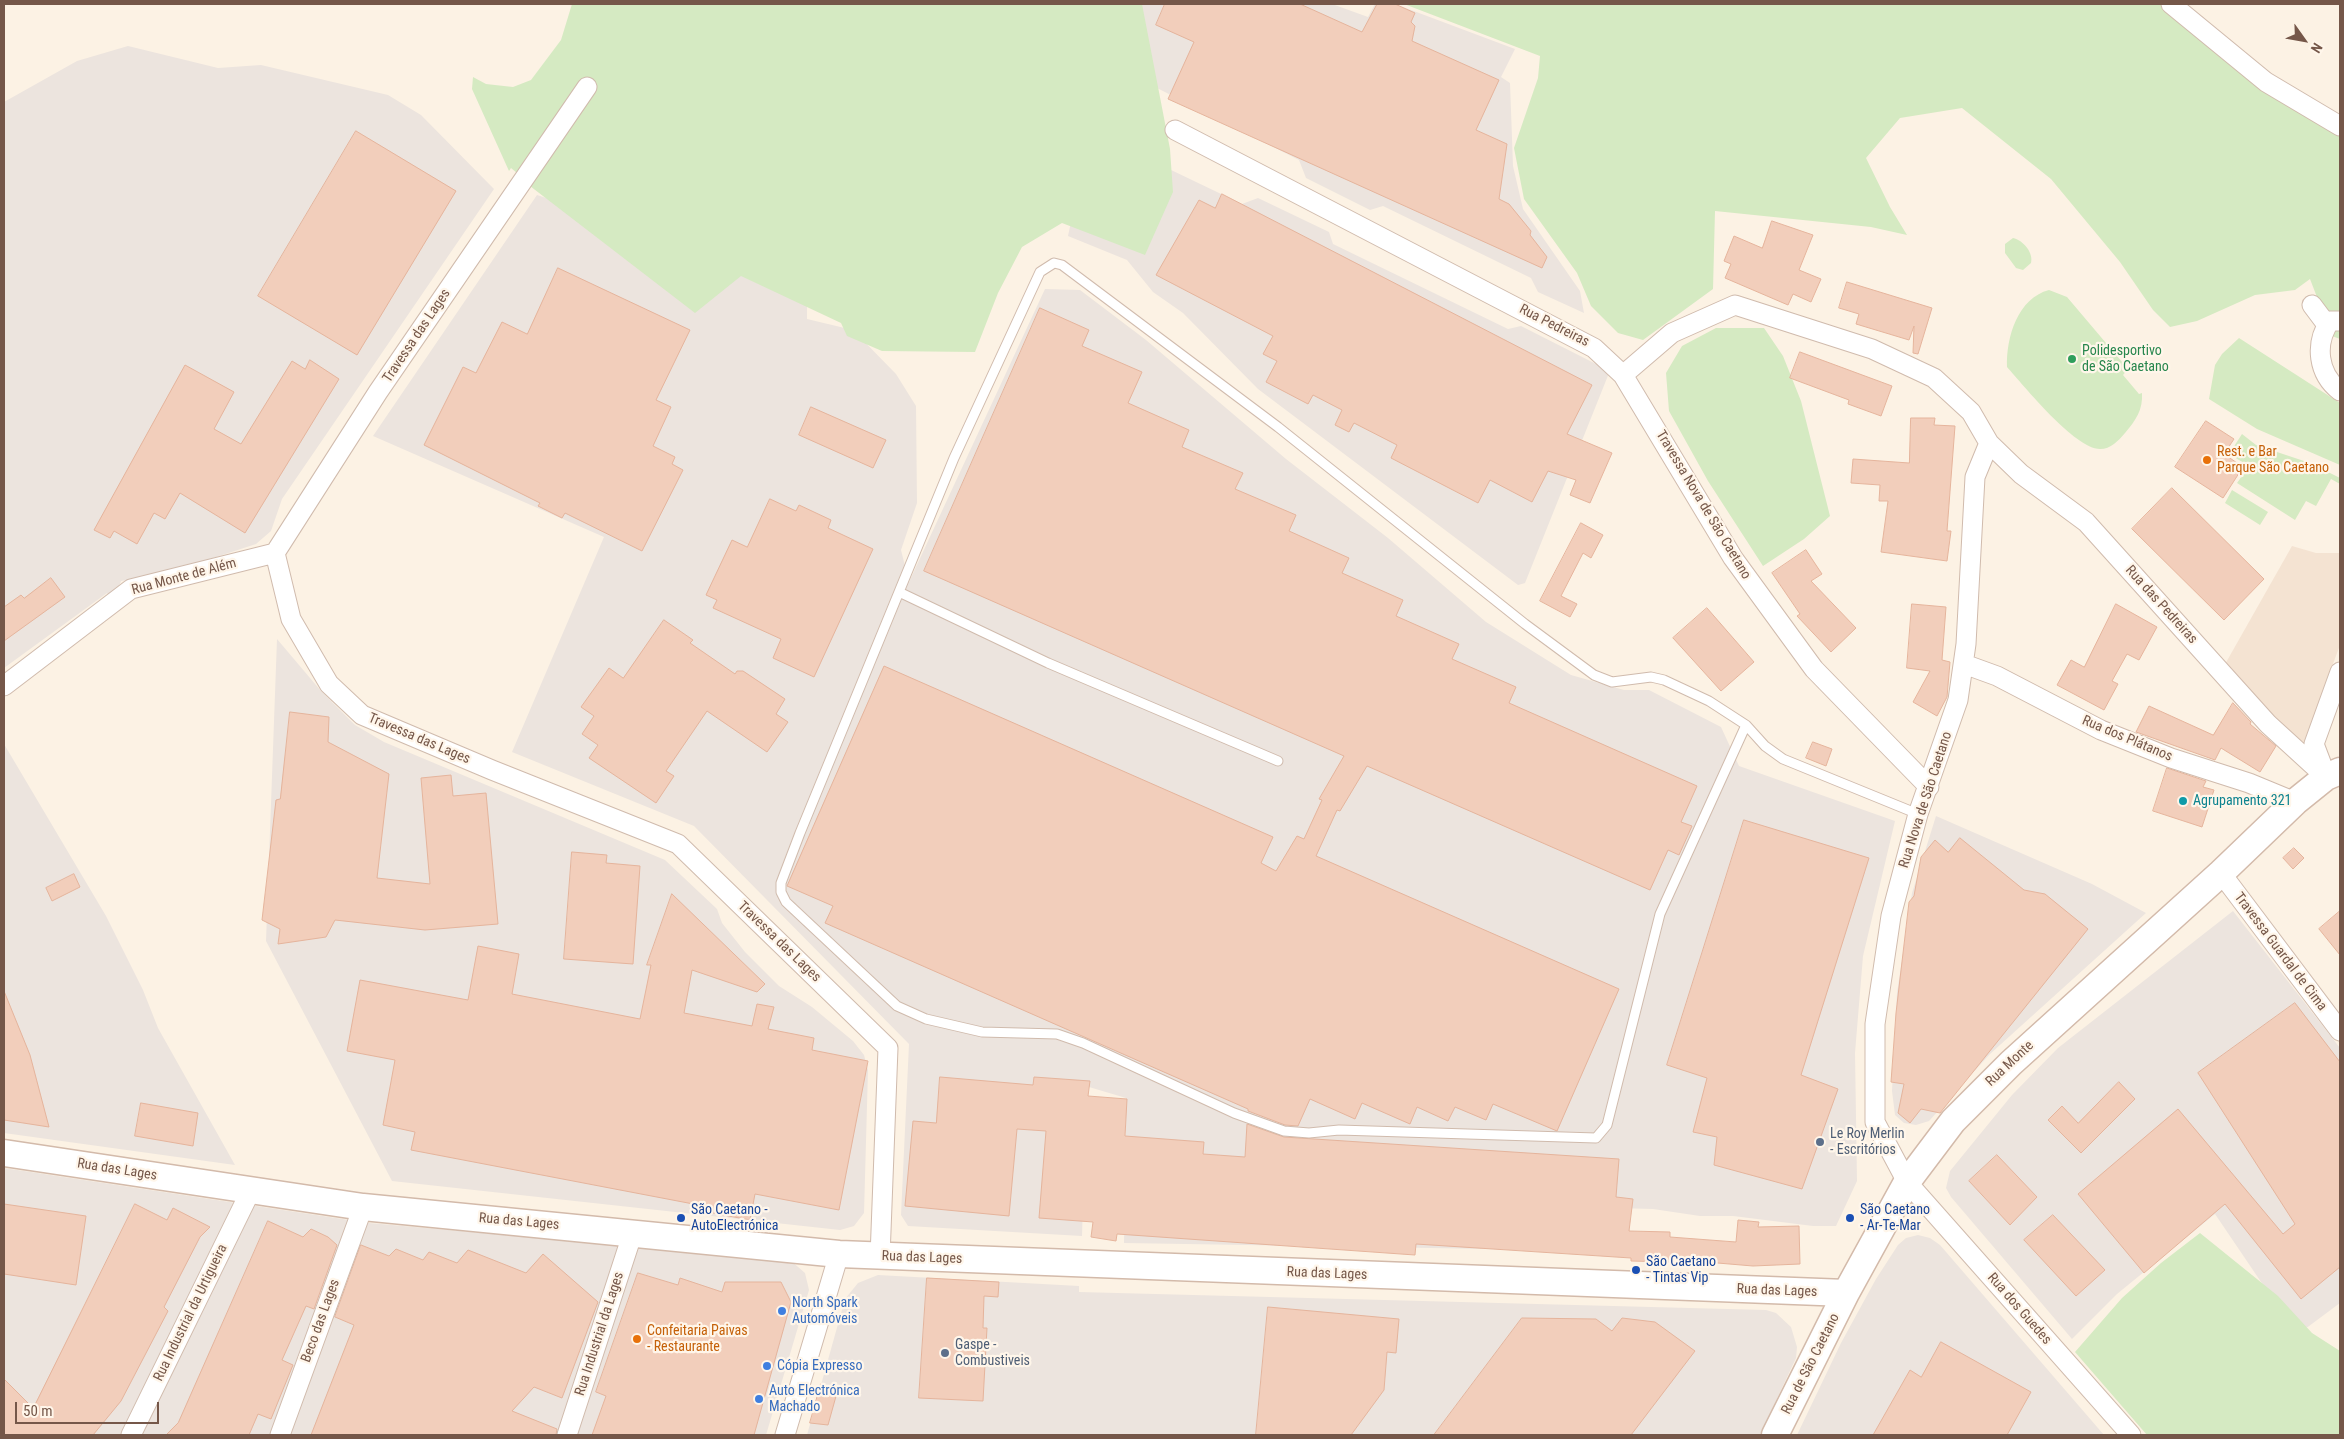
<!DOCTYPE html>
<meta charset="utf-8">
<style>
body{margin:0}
#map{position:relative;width:2344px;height:1439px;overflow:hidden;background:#fcf2e4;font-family:"Roboto Condensed",sans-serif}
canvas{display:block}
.frame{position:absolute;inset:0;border:5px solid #755749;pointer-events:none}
.north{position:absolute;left:2279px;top:15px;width:50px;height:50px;-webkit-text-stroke:4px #fff6ea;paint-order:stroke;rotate:122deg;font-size:14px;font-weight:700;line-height:20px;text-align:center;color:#755749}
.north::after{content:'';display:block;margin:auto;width:18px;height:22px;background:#755749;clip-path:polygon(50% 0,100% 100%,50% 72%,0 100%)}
.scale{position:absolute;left:15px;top:1402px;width:144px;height:22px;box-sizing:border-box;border:2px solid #755749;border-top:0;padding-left:6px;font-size:15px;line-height:18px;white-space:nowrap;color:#755749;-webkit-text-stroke:4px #fff6ea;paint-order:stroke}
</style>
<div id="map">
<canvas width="2344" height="1439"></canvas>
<div class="frame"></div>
<div class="north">N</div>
<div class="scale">50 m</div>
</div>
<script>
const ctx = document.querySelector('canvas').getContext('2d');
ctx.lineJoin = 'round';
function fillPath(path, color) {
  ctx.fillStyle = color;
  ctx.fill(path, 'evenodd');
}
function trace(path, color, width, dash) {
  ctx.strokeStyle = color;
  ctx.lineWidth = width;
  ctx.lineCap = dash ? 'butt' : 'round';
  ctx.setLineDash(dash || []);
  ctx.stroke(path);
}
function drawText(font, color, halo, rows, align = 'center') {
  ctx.font = font + ' "Roboto Condensed",sans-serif';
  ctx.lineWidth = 4.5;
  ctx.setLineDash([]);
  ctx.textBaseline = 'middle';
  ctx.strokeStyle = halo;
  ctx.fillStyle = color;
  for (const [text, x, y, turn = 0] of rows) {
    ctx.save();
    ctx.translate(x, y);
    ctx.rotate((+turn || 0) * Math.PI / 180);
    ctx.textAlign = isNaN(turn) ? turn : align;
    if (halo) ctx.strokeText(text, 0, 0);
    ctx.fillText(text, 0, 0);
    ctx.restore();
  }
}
const residential = new Path2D(`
 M 2292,546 L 2316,553 L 2340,553 L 2340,645 L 2304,742 L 2288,735 L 2224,666 Z`);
const industrial = new Path2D(`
 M 1142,4 L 1332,4 L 1368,17 L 1375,4 L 1395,4 L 1515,49 L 1501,77 L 1510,83 L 1513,166 L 1523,209 L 1580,291 L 1584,313 L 1538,292 L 1531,278 L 1383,206 L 1370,210 L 1306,178 L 1299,160 L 1157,88 L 1169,169 L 1242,204 L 1258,198 L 1329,232 L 1333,244 L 1508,329 L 1521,326 L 1598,365 L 1609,373 L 1525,583 L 1518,585 L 1258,389 L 1183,313 L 1153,292 L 1127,260 L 1068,236 L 1098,95 Z
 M 128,46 L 218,68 L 261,65 L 388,95 L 421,115 L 494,189 L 282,499 L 271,531 L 256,544 L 164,574 L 121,581 L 117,592 L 109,597 L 107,593 L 4,668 L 4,102 L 77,61 Z
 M 537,195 L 632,226 L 807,246 L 807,319 L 853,330 L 896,374 L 916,406 L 917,503 L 901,550 L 909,582 L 1045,289 L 1080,290 L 1146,340 L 1286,459 L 1388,538 L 1486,622 L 1571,675 L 1624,690 L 1649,690 L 1721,727 L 1739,766 L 1895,821 L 1863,956 L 1855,1053 L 1857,1181 L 1836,1226 L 1813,1226 L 1733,1216 L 1700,1216 L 1653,1209 L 1615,1208 L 1614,1251 L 1124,1243 L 1126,1098 L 1089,1087 L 1086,1100 L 1082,1236 L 908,1226 L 901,1215 L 909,1044 L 694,826 L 512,752 L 604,537 L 373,436 Z
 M 277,639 L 321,691 L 355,725 L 384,742 L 665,860 L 717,909 L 722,923 L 745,952 L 779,986 L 812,1007 L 853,1041 L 864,1055 L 868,1070 L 864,1213 L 854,1226 L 840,1230 L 392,1181 L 266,941 Z
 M 4,744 L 106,916 L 143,990 L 158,1028 L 235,1165 L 4,1133 Z
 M 1936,816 L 2092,884 L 2146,913 L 1990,1054 L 1929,1121 L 1916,1125 L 1904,1123 L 1895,1115 L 1892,1091 L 1897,993 L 1912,893 Z
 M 2233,911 L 2340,1048 L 2340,1303 L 2297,1335 L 2215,1214 L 2117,1294 L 2072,1339 L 1951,1197 L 1946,1188 L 1950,1171 L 2012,1095 L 2058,1048 Z
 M 4,1168 L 369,1223 L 790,1260 L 805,1273 L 809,1290 L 766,1435 L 4,1435 Z
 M 1918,1235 L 1930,1238 L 1940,1245 L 2104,1435 L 1797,1435 L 1841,1343 L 1876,1279 L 1898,1245 L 1906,1238 Z
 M 878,1275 L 1079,1286 L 1079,1292 L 1766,1310 L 1776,1313 L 1791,1327 L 1797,1347 L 1796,1358 L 1760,1435 L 807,1435 L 845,1299 L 858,1283 Z`);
const green = new Path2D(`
 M 572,4 L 1142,4 L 1170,149 L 1173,192 L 1145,255 L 1062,223 L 1022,247 L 998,293 L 975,352 L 882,351 L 847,336 L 841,323 L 741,276 L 695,313 L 517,176 L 517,173 L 511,168 L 509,171 L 472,89 L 473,77 L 486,84 L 513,87 L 531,80 L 561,40 Z
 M 1404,4 L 2171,4 L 2340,126 L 2340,339 L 2332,336 L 2310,279 L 2295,290 L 2255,295 L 2197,321 L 2170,327 L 2153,310 L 2120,262 L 2051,179 L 1962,108 L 1900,118 L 1866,158 L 1890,207 L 1907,235 L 1871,227 L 1715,211 L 1713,289 L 1643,340 L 1618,333 L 1591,306 L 1577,273 L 1524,199 L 1514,148 L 1538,78 L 1540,56 Z
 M 2013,238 C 2023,240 2034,253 2031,263 L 2023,270 L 2016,268 L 2005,253 L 2005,244 Z
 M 2049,290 L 2067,297 L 2128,369 L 2123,375 L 2139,394 L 2142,393 C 2143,410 2136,420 2125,433 C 2118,441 2111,449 2100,449 C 2075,449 2024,386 2007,367 C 2006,337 2018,298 2049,290 Z
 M 1716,328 L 1764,328 L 1783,356 L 1801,401 L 1830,516 L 1804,539 L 1763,566 L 1708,481 L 1669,411 L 1666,373 L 1682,346 Z
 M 2239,338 L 2340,403 L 2340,465 L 2257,429 L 2209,399 L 2215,365 L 2222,354 Z
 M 2242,434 L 2256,445 L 2310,463 L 2340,478 L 2340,484 L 2331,479 L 2316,506 L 2306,501 L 2295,520 L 2237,483 L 2249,466 L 2229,454 Z
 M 2232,490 L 2268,512 L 2260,525 L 2225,503 Z
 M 2200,1233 L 2278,1296 L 2312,1333 L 2340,1351 L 2340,1435 L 2147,1435 L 2075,1352 L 2122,1298 L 2161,1263 Z`);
const building = new Path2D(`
 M 1165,4 L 1300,4 L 1362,32 L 1377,4 L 1395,4 L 1415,13 L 1411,22 L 1415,26 L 1412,41 L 1499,80 L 1476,130 L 1507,144 L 1499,199 L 1509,204 L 1531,231 L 1530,235 L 1547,257 L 1542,268 L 1168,99 L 1194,42 L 1156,25 Z
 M 356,131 L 456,191 L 357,355 L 258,296 Z
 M 1222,194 L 1592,385 L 1567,434 L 1612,453 L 1590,503 L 1570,495 L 1576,480 L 1548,471 L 1532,502 L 1490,480 L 1478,503 L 1391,458 L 1397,445 L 1354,423 L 1349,432 L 1335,425 L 1342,410 L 1313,395 L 1308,404 L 1266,382 L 1277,361 L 1263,354 L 1273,336 L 1156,275 L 1199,200 L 1215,208 Z
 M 1772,221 L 1813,235 L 1799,270 L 1821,279 L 1811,302 L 1793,294 L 1788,305 L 1725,278 L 1731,264 L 1724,261 L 1734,236 L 1762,248 Z
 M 558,268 L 690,330 L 656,400 L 671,407 L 653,446 L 675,457 L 672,464 L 683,470 L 642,551 L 565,513 L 562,518 L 538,506 L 540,503 L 424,445 L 463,367 L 476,373 L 502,322 L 527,334 Z
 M 1847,282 L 1932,308 L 1918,354 L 1913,353 L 1914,326 L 1909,340 L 1856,324 L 1859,314 L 1839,308 Z
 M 1040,308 L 1089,330 L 1082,346 L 1142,372 L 1128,403 L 1189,430 L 1182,447 L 1243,473 L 1235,489 L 1296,515 L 1289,531 L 1349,558 L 1342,573 L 1403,600 L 1396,616 L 1459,644 L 1452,659 L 1516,687 L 1509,703 L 1697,786 L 1681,822 L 1692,826 L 1679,855 L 1668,850 L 1650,890 L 1367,766 L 1340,811 L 1337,810 L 1316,856 L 1619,989 L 1557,1131 L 1493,1104 L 1486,1120 L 1455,1107 L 1448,1121 L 1417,1107 L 1410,1124 L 1362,1103 L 1355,1119 L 1310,1099 L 1298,1126 L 1285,1125 L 1248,1111 L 1248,1109 L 825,923 L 833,906 L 787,886 L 884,666 L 1273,837 L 1261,863 L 1276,871 L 1297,836 L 1304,839 L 1322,800 L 1319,799 L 1344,756 L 924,571 Z
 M 1800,352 L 1892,386 L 1881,416 L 1848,404 L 1849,400 L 1790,378 Z
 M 310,360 L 339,379 L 245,533 L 180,493 L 165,519 L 154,513 L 137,544 L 114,531 L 110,538 L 94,530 L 185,365 L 234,392 L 214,429 L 241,444 L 292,361 L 305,369 Z
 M 811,407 L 886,440 L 873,468 L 799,435 Z
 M 1911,418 L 1935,418 L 1934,425 L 1955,426 L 1947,531 L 1951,531 L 1947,561 L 1881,552 L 1888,501 L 1879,501 L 1880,485 L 1851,483 L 1853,459 L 1909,463 Z
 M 2206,421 L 2234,439 L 2224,454 L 2243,467 L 2223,498 L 2175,467 Z
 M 2172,488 L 2264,579 L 2224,620 L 2132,529 Z
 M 770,499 L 796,511 L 799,505 L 831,520 L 828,528 L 873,549 L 814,677 L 773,658 L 781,639 L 713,608 L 717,600 L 706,595 L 732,540 L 747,547 Z
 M 1581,523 L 1603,535 L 1591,558 L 1583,553 L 1561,596 L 1577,604 L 1570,617 L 1540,601 Z
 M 1806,550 L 1822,574 L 1811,581 L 1856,628 L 1831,652 L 1797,616 L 1800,614 L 1772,573 Z
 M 51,578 L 65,597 L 4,641 L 4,607 L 21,595 L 24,598 Z
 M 1912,604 L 1946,607 L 1942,660 L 1950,662 L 1947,697 L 1937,716 L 1913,702 L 1930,671 L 1907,668 Z
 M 2116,604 L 2157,627 L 2139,660 L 2127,654 L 2112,681 L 2118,684 L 2104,710 L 2057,685 L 2071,660 L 2084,667 Z
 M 1707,608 L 1754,662 L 1721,691 L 1673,638 Z
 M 664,620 L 693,640 L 690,643 L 735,674 L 737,671 L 743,671 L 785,699 L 776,714 L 788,722 L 767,752 L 707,711 L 666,771 L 674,776 L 656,803 L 589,758 L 598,745 L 582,734 L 594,716 L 581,707 L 609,668 L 623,678 Z
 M 2233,703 L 2251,722 L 2250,724 L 2276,746 L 2260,772 L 2221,748 L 2215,760 L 2136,732 L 2149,706 L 2213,735 Z
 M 290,712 L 329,717 L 328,742 L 389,774 L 377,878 L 430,884 L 421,778 L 451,775 L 453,796 L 486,793 L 498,924 L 425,930 L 335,920 L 326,937 L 278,944 L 280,929 L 262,920 L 276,800 L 280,799 Z
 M 1813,742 L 1832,749 L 1826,766 L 1806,758 Z
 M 2167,768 L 2206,781 L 2203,787 L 2214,790 L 2202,827 L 2153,811 Z
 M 1744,820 L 1869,858 L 1801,1075 L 1838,1089 L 1802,1189 L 1714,1165 L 1717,1137 L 1693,1132 L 1707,1078 L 1667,1065 Z
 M 1960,838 L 2024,890 L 2045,894 L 2088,929 L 1940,1113 L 1921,1109 L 1910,1123 L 1898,1113 L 1904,1084 L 1891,1082 L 1896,1013 L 1909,902 L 1914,896 L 1921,857 L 1935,840 L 1948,852 Z
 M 2294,848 L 2304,858 L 2293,869 L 2283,858 Z
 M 572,852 L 607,855 L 606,863 L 640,866 L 633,964 L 564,959 Z
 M 74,874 L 80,887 L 52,901 L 46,888 Z
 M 672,894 L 765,984 L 757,992 L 692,970 L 684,1013 L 752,1026 L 757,1004 L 774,1007 L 768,1029 L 814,1038 L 812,1050 L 868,1061 L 839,1210 L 755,1194 L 750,1220 L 708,1212 L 709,1207 L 411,1150 L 415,1132 L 383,1125 L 395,1060 L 347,1051 L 360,980 L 468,1000 L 478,946 L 519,954 L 512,994 L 640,1019 L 651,965 L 647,965 Z
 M 2340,911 L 2340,955 L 2319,929 Z
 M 4,991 L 30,1055 L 49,1127 L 4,1120 Z
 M 2295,1003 L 2340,1062 L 2340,1267 L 2301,1299 L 2225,1204 L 2144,1273 L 2078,1194 L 2178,1109 L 2283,1234 L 2295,1224 L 2198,1073 Z
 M 940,1077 L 1033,1085 L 1034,1077 L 1090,1081 L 1088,1096 L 1127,1099 L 1125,1136 L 1204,1142 L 1203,1154 L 1245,1157 L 1247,1124 L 1284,1137 L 1619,1159 L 1616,1197 L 1633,1199 L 1629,1231 L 1670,1232 L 1670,1237 L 1736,1242 L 1738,1220 L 1759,1222 L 1758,1227 L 1799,1226 L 1800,1264 L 1753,1266 L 1670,1259 L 1670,1262 L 1631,1261 L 1631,1258 L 1416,1244 L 1415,1255 L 1117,1234 L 1116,1241 L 1091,1237 L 1093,1222 L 1039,1218 L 1046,1131 L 1017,1129 L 1009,1216 L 905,1206 L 913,1121 L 936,1123 Z
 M 2119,1082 L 2135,1099 L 2081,1153 L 2048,1120 L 2062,1106 L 2078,1123 Z
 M 141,1103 L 198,1113 L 193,1146 L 135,1136 Z
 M 1997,1155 L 2037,1197 L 2010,1225 L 1969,1181 Z
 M 4,1204 L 86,1216 L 76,1285 L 4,1274 Z
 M 135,1204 L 167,1220 L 173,1208 L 210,1227 L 200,1237 L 164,1307 L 168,1311 L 121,1401 L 93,1435 L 4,1435 L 4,1379 L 33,1408 Z
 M 2053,1215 L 2105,1270 L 2076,1296 L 2024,1240 Z
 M 268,1221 L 303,1237 L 311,1229 L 328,1237 L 337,1245 L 314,1309 L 306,1306 L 282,1360 L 293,1365 L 271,1419 L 258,1414 L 249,1435 L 166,1435 L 178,1423 Z
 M 361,1245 L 389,1256 L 396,1249 L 423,1260 L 429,1252 L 457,1263 L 468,1250 L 526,1273 L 543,1254 L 598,1302 L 562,1398 L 534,1387 L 512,1411 L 557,1429 L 556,1435 L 311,1435 L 354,1325 L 335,1317 Z
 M 638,1273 L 678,1285 L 680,1278 L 722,1292 L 725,1282 L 781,1282 L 791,1302 L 754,1435 L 592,1435 L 606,1396 L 596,1392 Z
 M 927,1278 L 999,1282 L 998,1297 L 984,1296 L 983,1328 L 987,1328 L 983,1401 L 919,1398 Z
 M 1268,1307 L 1399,1319 L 1396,1353 L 1387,1352 L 1384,1390 L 1351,1435 L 1256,1435 Z
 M 1522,1318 L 1596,1319 L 1612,1331 L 1622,1318 L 1655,1322 L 1695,1351 L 1631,1435 L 1434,1435 Z
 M 1941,1342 L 2031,1392 L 2007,1435 L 1873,1435 L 1910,1370 L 1921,1377 Z
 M 821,1384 L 838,1389 L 828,1425 L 810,1423 Z`);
const lane = new Path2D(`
 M 899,592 L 1048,663 L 1278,761
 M 1746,725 L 1660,914 L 1607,1125 L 1596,1138 L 1339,1130 L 1309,1133 L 1284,1131 L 1234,1113 L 1083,1043 L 1057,1034 L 982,1032 L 926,1019 L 897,1006 L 786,902 L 781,892 L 781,883 L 800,833 L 954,458 L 1040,272 L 1054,263 L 1062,265 L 1278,427 L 1525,624 L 1594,675 L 1612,682 L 1651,677 L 1664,680 L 1709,701 L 1746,725 L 1765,746 L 1783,759 L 1918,814`);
const street = new Path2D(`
 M 2171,4 L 2266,82 L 2340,126
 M 587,87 L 378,392 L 275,553 L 291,619 L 329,684 L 362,715 L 492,770 L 678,844 L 888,1048 L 880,1257
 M 1175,130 L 1594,348 L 1623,375 L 1733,558 L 1814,669 L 1929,787
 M 2312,305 L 2327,325
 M 2340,321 L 2330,321 C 2314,344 2318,374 2340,391
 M 1623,375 L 1672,333 L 1735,305 L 1872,349 L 1934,378 L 1971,412 L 1989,443 L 2021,474 L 2086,522 L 2268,724 L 2326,777
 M 1989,443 L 1975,477 L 1966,644 L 1958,700 L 1918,814 L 1891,916 L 1875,1024 L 1875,1122 L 1907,1182 L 2131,1435
 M 1964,664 L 1997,676 L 2101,730 L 2171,758 L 2249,783 L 2295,802
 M 4,686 L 131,589 L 275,553
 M 2325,773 L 2314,744 L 2340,672
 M 2221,873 L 2340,1031
 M 131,1435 L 251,1190
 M 280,1435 L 363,1207
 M 567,1435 L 633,1232
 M 785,1435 L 839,1254`);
const secondary = new Path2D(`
 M 4,1153 L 363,1207 L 839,1254 L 1846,1293
 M 1775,1435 L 1846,1293 L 1907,1182 L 1953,1121 L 2011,1063 L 2221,873 L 2295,802 L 2326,777 L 2340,771`);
const markers = [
 [2072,359,5,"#2e9e5b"],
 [2207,460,5,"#e8710a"],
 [2183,801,5,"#0f9aa8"],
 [1820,1142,5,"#5c6f8a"],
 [681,1218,5,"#1a4fb4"],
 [1850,1218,5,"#1a4fb4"],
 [1636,1270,5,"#1a4fb4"],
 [782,1311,5,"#3f7fe0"],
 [637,1339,5,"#e8710a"],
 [945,1353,5,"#5c6f8a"],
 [767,1366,5,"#3f7fe0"],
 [759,1399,5,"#3f7fe0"]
];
const streetNames = [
 ["Rua Pedreiras",1554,326,27],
 ["Travessa das Lages",417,336,-56],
 ["Travessa Nova de São Caetano",1703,505,59],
 ["Rua Monte de Além",184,577,-15],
 ["Rua das Pedreiras",2161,605,48],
 ["Travessa das Lages",419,739,23],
 ["Rua dos Plátanos",2127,739,23],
 ["Rua Nova de São Caetano",1926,800,-72],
 ["Travessa das Lages",779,942,44],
 ["Travessa Guardal de Cima",2280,952,53],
 ["Rua Monte",2010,1064,-43],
 ["Rua das Lages",117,1170,9],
 ["Rua das Lages",519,1222,5],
 ["Rua das Lages",922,1258,2],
 ["Rua das Lages",1327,1274,2],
 ["Rua das Lages",1777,1291,2],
 ["Rua dos Guedes",2019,1309,49],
 ["Rua Industrial da Urtigueira",191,1313,-64],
 ["Beco das Lages",321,1321,-70],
 ["Rua Industrial da Lages",600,1334,-72],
 ["Rua de São Caetano",1811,1364,-63]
];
const leisureNames = [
 ["Polidesportivo",2082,351],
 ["de São Caetano",2082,367]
];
const foodNames = [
 ["Rest. e Bar",2217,452],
 ["Parque São Caetano",2217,468],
 ["Confeitaria Paivas",647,1331],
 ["- Restaurante",647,1347]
];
const cultureNames = [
 ["Agrupamento 321",2193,801]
];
const serviceNames = [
 ["Le Roy Merlin",1830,1134],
 ["- Escritórios",1830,1150],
 ["Gaspe -",955,1345],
 ["Combustiveis",955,1361]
];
const transitNames = [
 ["São Caetano -",691,1210],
 ["AutoElectrónica",691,1226],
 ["São Caetano",1860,1210],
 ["- Ar-Te-Mar",1860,1226],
 ["São Caetano",1646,1262],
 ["- Tintas Vip",1646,1278]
];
const shopNames = [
 ["North Spark",792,1303],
 ["Automóveis",792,1319],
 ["Cópia Expresso",777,1366],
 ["Auto Electrónica",769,1391],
 ["Machado",769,1407]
];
fillPath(residential, '#f4e3d2');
fillPath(industrial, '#ece4de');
fillPath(green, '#d5eac2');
fillPath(building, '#f2cebb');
trace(building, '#e5b49c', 1);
trace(lane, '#d0bbad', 11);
trace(street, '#d0bbad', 21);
trace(secondary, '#d3baaa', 29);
trace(lane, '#fff', 9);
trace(street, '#fff', 19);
trace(secondary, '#fff', 26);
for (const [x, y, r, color] of markers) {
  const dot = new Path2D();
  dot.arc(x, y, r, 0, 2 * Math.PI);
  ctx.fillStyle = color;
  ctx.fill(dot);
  trace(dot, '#fff6ea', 2);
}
drawText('14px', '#755749', '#fff6ea', streetNames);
drawText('14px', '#27864d', '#fff6ea', leisureNames, 'left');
drawText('14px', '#c56008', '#fff6ea', foodNames, 'left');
drawText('14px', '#0d838f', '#fff6ea', cultureNames, 'left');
drawText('14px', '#4e5e75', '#fff6ea', serviceNames, 'left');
drawText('14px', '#164399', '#fff6ea', transitNames, 'left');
drawText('14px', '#366cbe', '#fff6ea', shopNames, 'left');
</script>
